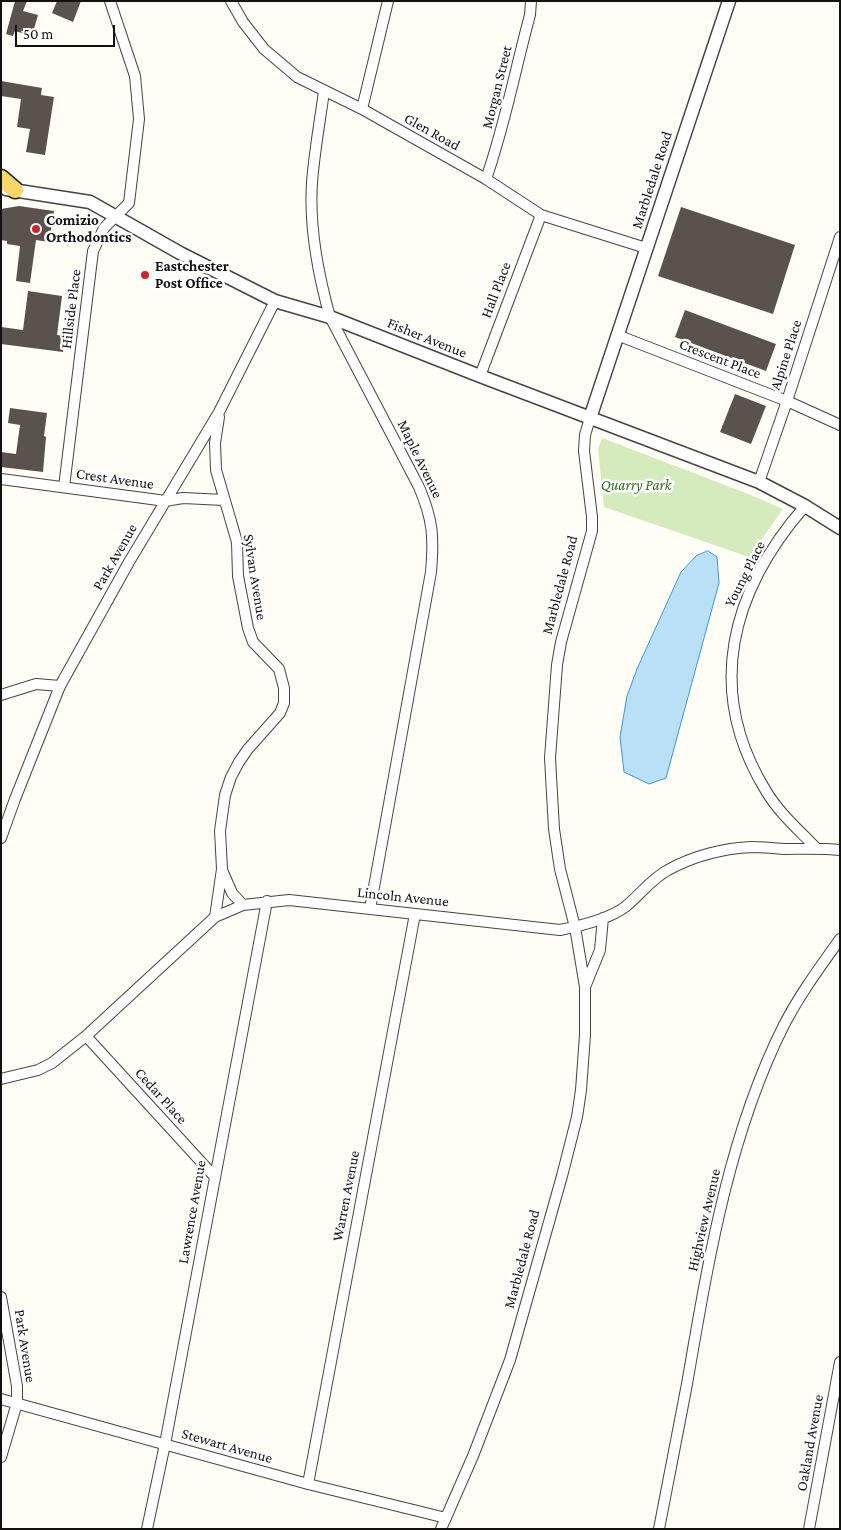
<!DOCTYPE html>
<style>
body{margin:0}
#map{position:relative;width:841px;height:1530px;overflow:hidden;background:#fffdf5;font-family:"Crimson Pro",serif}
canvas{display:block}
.frame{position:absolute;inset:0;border:2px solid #111;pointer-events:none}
.scale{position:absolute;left:15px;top:25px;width:100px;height:22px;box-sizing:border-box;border:2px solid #111;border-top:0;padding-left:6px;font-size:15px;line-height:18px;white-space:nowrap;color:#111;-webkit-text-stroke:4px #fff;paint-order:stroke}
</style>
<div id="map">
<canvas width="841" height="1530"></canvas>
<div class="frame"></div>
<div class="scale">50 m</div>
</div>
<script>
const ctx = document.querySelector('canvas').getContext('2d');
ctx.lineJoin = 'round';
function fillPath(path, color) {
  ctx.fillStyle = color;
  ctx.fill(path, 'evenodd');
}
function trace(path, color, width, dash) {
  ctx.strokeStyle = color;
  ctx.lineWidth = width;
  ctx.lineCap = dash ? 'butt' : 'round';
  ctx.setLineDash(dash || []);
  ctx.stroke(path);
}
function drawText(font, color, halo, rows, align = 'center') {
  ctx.font = font + ' "Crimson Pro",serif';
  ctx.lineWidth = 5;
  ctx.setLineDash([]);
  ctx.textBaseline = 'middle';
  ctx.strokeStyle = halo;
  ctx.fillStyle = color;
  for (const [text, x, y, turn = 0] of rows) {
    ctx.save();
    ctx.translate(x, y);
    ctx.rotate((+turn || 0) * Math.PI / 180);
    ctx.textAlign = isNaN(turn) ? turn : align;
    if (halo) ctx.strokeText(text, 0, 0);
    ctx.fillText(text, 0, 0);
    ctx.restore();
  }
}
const green = new Path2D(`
 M 602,438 L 746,493 L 783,509 L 749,557 L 604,507 L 598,449 Z`);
const water = new Path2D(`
 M 708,551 L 717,557 L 719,583 L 666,778 L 649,784 L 624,772 L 620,737 L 627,696 L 637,669 L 681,572 L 696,556 Z`);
const building = new Path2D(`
 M 15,1 L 27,1 L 23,11 L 38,15 L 32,36 L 15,31 L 13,36 L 6,34 Z
 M 57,1 L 81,1 L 73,22 L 52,13 Z
 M 1,81 L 42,88 L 41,95 L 54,97 L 45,155 L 26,152 L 30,129 L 17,127 L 21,99 L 1,96 Z
 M 19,206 L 54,211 L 49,242 L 36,240 L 30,283 L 16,281 L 20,246 L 7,244 L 7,241 L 1,240 L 1,209 Z
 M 681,207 L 795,245 L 773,314 L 658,276 Z
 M 28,291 L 62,296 L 57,335 L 65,336 L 63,352 L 1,344 L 1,327 L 23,330 Z
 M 685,310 L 776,344 L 766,371 L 675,337 Z
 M 735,394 L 766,406 L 751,444 L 720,432 Z
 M 10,408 L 47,413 L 44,436 L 46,437 L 43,472 L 1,467 L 1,452 L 16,454 L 20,425 L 8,423 Z`);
const minor = new Path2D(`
 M 231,1 L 243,22 L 264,49 L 297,77 L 362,109 L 486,179 L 541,215 L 646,248
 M 324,91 C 320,122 314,153 312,183 C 309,227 318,274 330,317 L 419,487 C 433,520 434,537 431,572 L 370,909
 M 362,109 L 388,1
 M 486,179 C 505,125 515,70 530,15 L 531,1
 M 617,335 L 787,401 L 840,425
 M 480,376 L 541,215
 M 1,479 L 151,499 L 165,501 L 183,498 L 224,500
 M 759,482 L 787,401 L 840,237
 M 64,487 L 93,251 L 104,228 L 129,203 L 139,119 L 135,76 L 110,1
 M 805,506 C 731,591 704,690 766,791 C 779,813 799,830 816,848
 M 1,695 L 36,684 L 60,686
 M 1,838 L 15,799 L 60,686 L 129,562 L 219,412 L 275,301
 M 222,870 L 232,893 L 243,905
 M 215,917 L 222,869 L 220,831 L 225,795 L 231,777 L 239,762 L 248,749 L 280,713 L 284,703 L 284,688 L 279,669 L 253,642 L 248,628 L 238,576 L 237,542 L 216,470 L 215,443 L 219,417
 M 585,987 L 575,927 L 560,869 L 554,829 L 550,758 L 557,665 L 561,642 L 592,531 L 592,517 L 584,451 L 585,435 L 590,418
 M 86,1036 L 214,1176
 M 1,1079 L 38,1070 L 52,1063 L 86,1036 L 215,917 L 243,905 L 289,900 L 560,930 C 580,926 609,919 625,907 C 640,895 651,879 668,870 C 693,856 724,848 752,847 C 762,847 773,848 783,849 C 802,849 821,848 840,850
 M 1,1297 L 17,1386 L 17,1403 L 1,1457
 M 1,1399 L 308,1484 L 446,1518
 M 308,1484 L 415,914
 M 147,1529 L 165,1444 L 267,901
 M 441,1529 L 473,1456 L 510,1360 L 562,1176 L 577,1117 L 581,1090 L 585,1035 L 585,987 L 600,950 L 603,918
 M 659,1529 C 668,1481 678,1432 687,1384 C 708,1263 728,1136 784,1025 C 800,994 820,967 840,939
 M 809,1529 L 840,1362`);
const tertiary = new Path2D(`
 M 6,189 L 90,202 L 180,253 L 275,301 L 330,317 L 480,376 L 759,482 L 805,506 L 840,528
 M 590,418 L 729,1`);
const primary = new Path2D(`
 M 1,178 L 15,190`);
const markers = [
 [36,229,5,"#c4262e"],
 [145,275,5,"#c4262e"]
];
const streetNames = [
 ["Morgan Street",497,87,-76],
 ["Glen Road",432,132,29],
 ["Marbledale Road",652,180,-72],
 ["Hall Place",496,290,-69],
 ["Hillside Place",71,309,-83],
 ["Fisher Avenue",427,338,22],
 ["Alpine Place",786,355,-72],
 ["Crescent Place",720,359,21],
 ["Maple Avenue",420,459,64],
 ["Crest Avenue",115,479,8],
 ["Park Avenue",115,557,-60],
 ["Young Place",745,574,-63],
 ["Sylvan Avenue",255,577,81],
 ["Marbledale Road",560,585,-75],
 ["Lincoln Avenue",403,897,6],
 ["Cedar Place",161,1096,48],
 ["Warren Avenue",346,1196,-79],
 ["Lawrence Avenue",192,1212,-80],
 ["Highview Avenue",704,1220,-77],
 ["Marbledale Road",522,1259,-75],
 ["Park Avenue",25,1346,81],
 ["Oakland Avenue",810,1443,-80],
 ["Stewart Avenue",227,1446,16]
];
const poiNames = [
 ["Comizio",46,220],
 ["Orthodontics",46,237],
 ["Eastchester",155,266],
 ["Post Office",155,283]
];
const parkNames = [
 ["Quarry Park",636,485]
];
fillPath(green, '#d5ebbd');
fillPath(water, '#b9e0f7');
trace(water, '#3f96cf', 1);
fillPath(building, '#5a524d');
trace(minor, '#444', 12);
trace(tertiary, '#444', 15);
trace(primary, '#222', 19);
trace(minor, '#fff', 10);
trace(tertiary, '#fff', 12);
trace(primary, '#f9d66b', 16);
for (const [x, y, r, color] of markers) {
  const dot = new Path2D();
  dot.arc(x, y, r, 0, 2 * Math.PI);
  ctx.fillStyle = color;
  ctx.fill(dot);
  trace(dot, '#fff', 2);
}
drawText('15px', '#111', '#fff', streetNames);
drawText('bold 15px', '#111', '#fff', poiNames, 'left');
drawText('italic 15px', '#2f6b1f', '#fff', parkNames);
</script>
